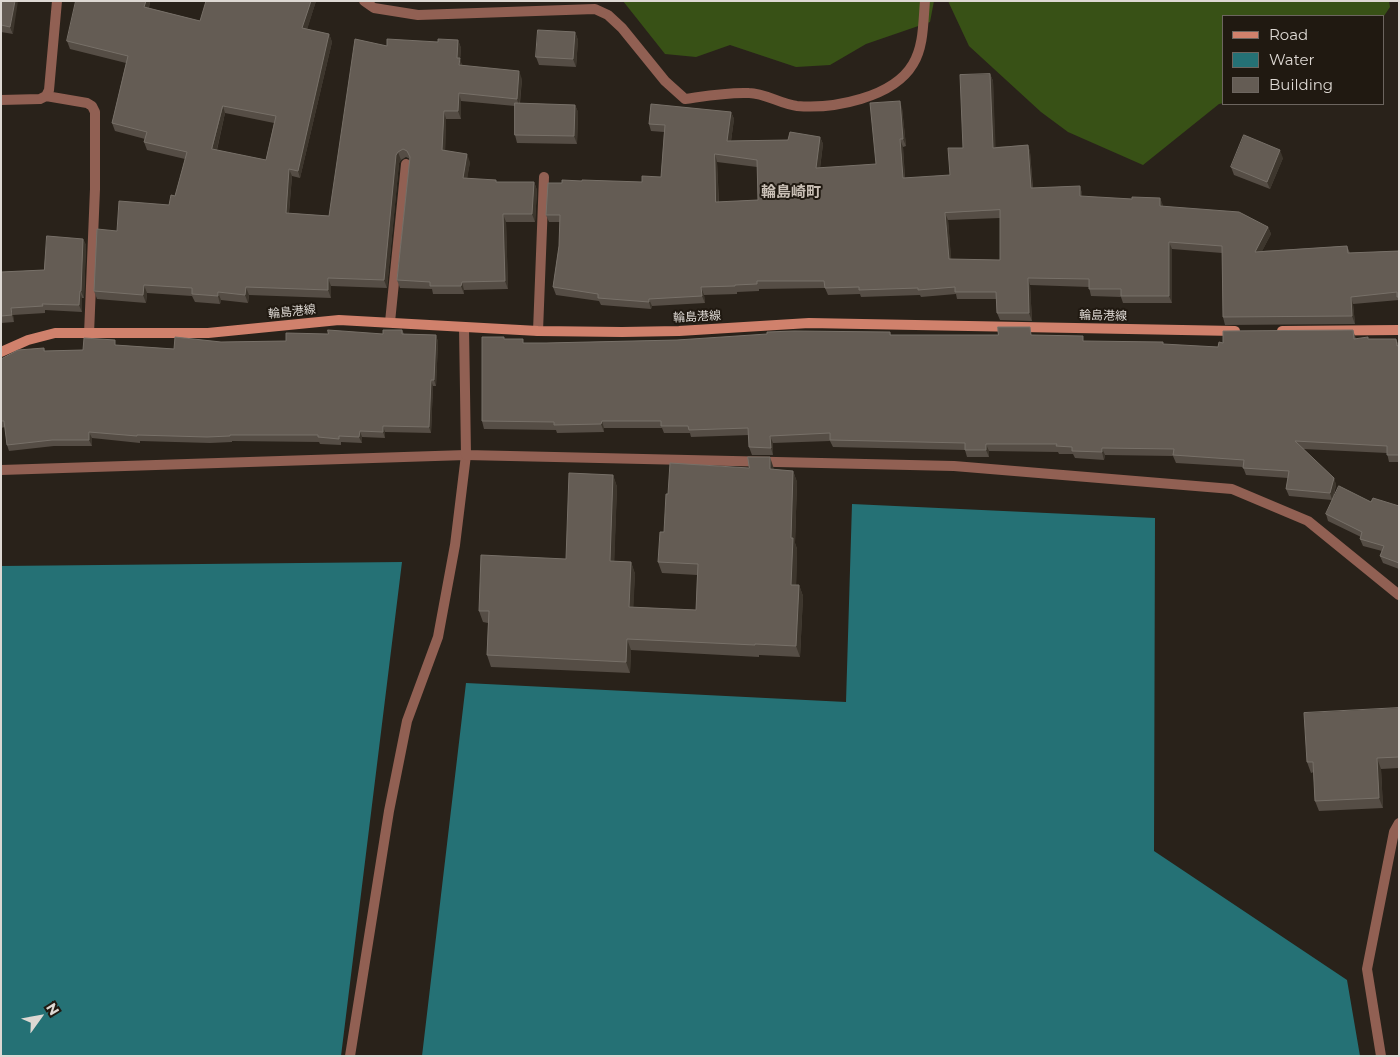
<!DOCTYPE html>
<meta charset="utf-8">
<style>
body{margin:0}
#map{position:relative;width:1400px;height:1057px;overflow:hidden;background:#29221a;font-family:Montserrat,sans-serif}
canvas{display:block}
.frame{position:absolute;inset:0;border:2px solid #ddd8d3;pointer-events:none}
.legend{position:absolute;left:1222px;top:15px;width:162px;height:90px;box-sizing:border-box;background:#201911;border:1px solid #6c655f;margin:0;padding:6px 9px;list-style:none;font-size:15px;color:#ddd8d3}
.legend li{display:flex;align-items:center;gap:10px;height:25px}
.legend b{width:25px;border:1px solid #6c655f}
.north{position:absolute;left:15px;top:992px;width:50px;height:50px;-webkit-text-stroke:4px #201911;paint-order:stroke;rotate:58deg;font-size:14px;font-weight:700;line-height:20px;text-align:center;color:#ddd8d3}
.north::after{content:'';display:block;margin:auto;width:18px;height:22px;background:#ddd8d3;clip-path:polygon(50% 0,100% 100%,50% 72%,0 100%)}
</style>
<div id="map">
<canvas width="1400" height="1057"></canvas>
<div class="frame"></div>
<ul class="legend">
<li><b style="height:6px;background:#d0816c"></b>Road</li>
<li><b style="height:14px;background:#257175"></b>Water</li>
<li><b style="height:14px;background:#645c54"></b>Building</li>
</ul>
<div class="north">N</div>
</div>
<script>
const ctx = document.querySelector('canvas').getContext('2d');
ctx.lineJoin = 'round';
function fillPath(path, color) {
  ctx.fillStyle = color;
  ctx.fill(path, 'evenodd');
}
function trace(path, color, width, dash) {
  ctx.strokeStyle = color;
  ctx.lineWidth = width;
  ctx.lineCap = dash ? 'butt' : 'round';
  ctx.setLineDash(dash || []);
  ctx.stroke(path);
}
function drawText(font, color, halo, rows, align = 'center') {
  ctx.font = font + ' Montserrat,"Noto Sans JP",sans-serif';
  ctx.lineWidth = 4;
  ctx.setLineDash([]);
  ctx.textBaseline = 'middle';
  ctx.strokeStyle = halo;
  ctx.fillStyle = color;
  for (const [text, x, y, turn = 0] of rows) {
    ctx.save();
    ctx.translate(x, y);
    ctx.rotate((+turn || 0) * Math.PI / 180);
    ctx.textAlign = isNaN(turn) ? turn : align;
    if (halo) ctx.strokeText(text, 0, 0);
    ctx.fillText(text, 0, 0);
    ctx.restore();
  }
}
const forest = new Path2D(`
 M 623,1 L 934,1 L 930,22 L 866,44 L 830,65 L 796,67 L 730,45 L 696,57 L 665,54 Z
 M 948,1 L 1389,1 L 1390,7 L 1384,16 L 1224,16 L 1224,103 L 1219,104 L 1143,165 L 1068,132 L 1041,112 L 969,46 Z`);
const water = new Path2D(`
 M 852,504 L 1155,518 L 1154,851 L 1347,980 L 1360,1056 L 422,1056 L 466,683 L 846,702 Z
 M 402,562 L 341,1056 L 1,1056 L 1,566 Z`);
const lane = new Path2D(`
 M 538,331 L 544,177
 M 1,470 L 466,455 L 455,545 L 438,637 L 407,721 L 389,811 L 350,1056
 M 1381,1056 L 1367,969 L 1394,832 L 1399,823`);
const street = new Path2D(`
 M 364,1 L 374,8 L 418,15 L 595,9 L 608,15 L 622,28 L 665,81 L 685,99 C 706,96 727,92 749,93 C 765,93 780,104 797,106 C 833,109 893,98 913,64 C 924,46 923,22 925,1
 M 46,96 L 87,103 L 92,106 L 95,112 L 95,189 L 89,334
 M 1,100 L 40,99 L 46,96 L 49,90 L 57,1
 M 390,322 L 406,164
 M 464,327 L 466,455 L 954,466 L 1232,489 L 1308,521 L 1399,595`);
const secondary = new Path2D(`
 M 1282,331 L 1399,330
 M 1,352 L 28,340 L 55,333 L 208,333 L 339,320 L 538,331 L 622,332 L 679,331 L 809,323 L 1235,331`);
const wall = new Path2D(`
 M 1,1 L 13,34 L 1,32 Z
 M 76,1 L 150,1 L 149,8 L 200,21 L 316,1 L 307,29 L 329,34 L 332,42 L 300,178 L 292,176 L 289,213 L 329,216 L 387,46 L 458,40 L 461,48 L 460,60 L 462,65 L 522,79 L 520,103 L 575,105 L 578,112 L 577,144 L 517,143 L 515,135 L 515,106 L 461,101 L 461,119 L 446,119 L 445,151 L 470,162 L 467,178 L 498,182 L 534,182 L 537,190 L 535,222 L 506,222 L 508,289 L 464,290 L 464,294 L 433,294 L 432,289 L 400,288 L 397,280 L 410,159 L 406,157 L 401,160 L 399,163 L 387,288 L 331,286 L 331,298 L 249,295 L 248,303 L 221,300 L 220,304 L 195,302 L 192,296 L 147,293 L 146,303 L 97,299 L 94,291 L 117,231 L 169,205 L 175,196 L 185,159 L 147,150 L 144,142 L 145,139 L 115,131 L 112,123 L 126,63 L 70,49 L 67,41 ZM 225,113 L 274,123 L 266,160 L 217,150 Z
 M 575,32 L 578,40 L 576,67 L 539,65 L 536,57 Z
 M 990,74 L 993,81 L 995,147 L 1028,145 L 1030,152 L 1033,188 L 1080,186 L 1082,194 L 1082,197 L 1132,199 L 1160,198 L 1163,207 L 1268,227 L 1271,234 L 1262,251 L 1347,246 L 1350,253 L 1399,251 L 1399,300 L 1353,304 L 1355,324 L 1225,325 L 1223,317 L 1222,253 L 1172,249 L 1172,303 L 1123,303 L 1121,297 L 1091,296 L 1089,287 L 1030,285 L 1032,321 L 1000,320 L 997,313 L 996,299 L 957,299 L 956,294 L 921,297 L 920,295 L 861,297 L 860,294 L 828,295 L 825,288 L 759,289 L 759,291 L 737,292 L 737,294 L 704,295 L 705,303 L 652,306 L 651,309 L 601,305 L 599,301 L 556,295 L 553,287 L 559,246 L 560,222 L 549,222 L 546,215 L 562,183 L 582,181 L 642,182 L 661,177 L 664,132 L 651,131 L 649,124 L 731,112 L 734,119 L 731,141 L 788,140 L 820,137 L 823,144 L 820,168 L 876,164 L 902,108 L 906,146 L 903,147 L 905,178 L 950,175 L 963,148 ZM 717,162 L 757,167 L 758,200 L 719,202 ZM 1000,218 L 1000,260 L 951,259 L 948,220 Z
 M 1283,158 L 1270,189 L 1234,175 L 1231,167 Z
 M 83,239 L 86,245 L 84,298 L 82,298 L 82,312 L 45,310 L 45,313 L 13,315 L 14,322 L 1,323 L 1,272 L 44,270 Z
 M 402,330 L 404,334 L 436,335 L 438,342 L 436,386 L 433,386 L 431,433 L 385,432 L 385,438 L 362,437 L 362,443 L 341,442 L 341,445 L 320,444 L 319,442 L 232,441 L 232,442 L 210,443 L 140,441 L 140,443 L 92,438 L 92,446 L 54,446 L 9,451 L 7,445 L 5,427 L 1,428 L 1,359 L 44,348 L 45,351 L 83,350 L 117,345 L 174,349 L 221,342 L 286,341 L 328,334 L 383,334 Z
 M 1353,330 L 1356,339 L 1396,339 L 1399,345 L 1399,462 L 1389,462 L 1387,453 L 1303,449 L 1334,478 L 1336,485 L 1333,500 L 1371,502 L 1399,506 L 1399,569 L 1383,563 L 1380,556 L 1382,551 L 1363,546 L 1360,539 L 1361,537 L 1328,521 L 1326,514 L 1332,500 L 1289,496 L 1286,489 L 1288,478 L 1246,475 L 1243,467 L 1176,463 L 1173,456 L 1105,455 L 1104,460 L 1075,458 L 1073,454 L 1059,454 L 1058,452 L 989,451 L 989,457 L 967,457 L 965,450 L 833,447 L 830,441 L 773,443 L 773,455 L 752,455 L 749,447 L 749,435 L 691,437 L 690,433 L 664,433 L 662,428 L 604,428 L 604,432 L 557,433 L 556,430 L 484,429 L 482,421 L 504,339 L 524,343 L 546,343 L 677,340 L 890,332 L 891,335 L 1033,335 L 1085,342 L 1218,347 L 1223,343 Z
 M 774,470 L 793,471 L 797,482 L 795,543 L 797,549 L 796,585 L 799,585 L 803,596 L 800,657 L 759,655 L 759,657 L 631,650 L 630,673 L 491,667 L 487,655 L 488,623 L 483,622 L 479,611 L 566,559 L 613,475 L 617,487 L 614,561 L 631,562 L 635,574 L 633,607 L 696,610 L 697,575 L 662,573 L 658,562 L 664,532 L 668,494 Z
 M 1399,708 L 1399,768 L 1381,769 L 1383,808 L 1319,811 L 1315,801 L 1314,772 L 1311,773 L 1307,762 Z`);
const shadedWall = new Path2D(`
 M 15,1 L 18,1 L 13,34 L 10,27 Z
 M 146,1 L 150,1 L 147,15 L 144,7 Z
 M 311,1 L 316,1 L 305,36 L 302,28 Z
 M 575,32 L 578,40 L 576,67 L 573,59 Z
 M 329,34 L 332,42 L 300,178 L 298,171 Z
 M 458,40 L 461,48 L 460,60 L 463,66 L 462,73 L 457,58 Z
 M 519,71 L 522,79 L 519,107 L 517,99 Z
 M 990,74 L 993,81 L 996,155 L 993,148 Z
 M 459,93 L 461,101 L 461,119 L 458,111 Z
 M 900,101 L 902,108 L 906,146 L 903,139 Z
 M 575,105 L 578,112 L 577,144 L 574,136 Z
 M 223,106 L 225,113 L 215,157 L 212,149 Z
 M 444,111 L 446,119 L 445,158 L 442,150 Z
 M 731,112 L 734,119 L 730,148 L 727,141 Z
 M 820,137 L 823,144 L 819,175 L 816,168 Z
 M 900,139 L 903,147 L 905,186 L 903,178 Z
 M 1028,145 L 1030,152 L 1033,195 L 1031,188 Z
 M 1280,150 L 1283,158 L 1270,189 L 1267,182 Z
 M 398,152 L 401,160 L 399,163 L 387,288 L 384,280 L 396,155 Z
 M 467,154 L 470,162 L 466,186 L 463,178 Z
 M 715,154 L 717,162 L 719,210 L 716,202 Z
 M 289,169 L 292,176 L 288,221 L 286,213 Z
 M 534,182 L 537,190 L 535,222 L 532,214 Z
 M 1080,186 L 1082,194 L 1083,204 L 1080,196 Z
 M 1160,198 L 1163,205 L 1163,214 L 1160,206 Z
 M 945,213 L 948,220 L 952,267 L 949,259 Z
 M 503,214 L 506,222 L 508,289 L 505,281 Z
 M 1268,227 L 1271,234 L 1258,259 L 1255,252 Z
 M 83,239 L 86,245 L 84,298 L 81,291 Z
 M 1169,242 L 1172,249 L 1172,303 L 1169,296 Z
 M 328,278 L 331,286 L 331,298 L 328,290 Z
 M 1028,278 L 1030,285 L 1032,321 L 1029,313 Z
 M 462,282 L 464,290 L 464,294 L 461,286 Z
 M 144,285 L 147,293 L 146,303 L 143,295 Z
 M 246,287 L 249,295 L 248,303 L 245,295 Z
 M 701,287 L 704,295 L 705,303 L 702,296 Z
 M 80,291 L 82,298 L 82,312 L 79,305 Z
 M 218,292 L 221,300 L 220,304 L 218,296 Z
 M 1351,297 L 1353,304 L 1355,324 L 1352,316 Z
 M 649,299 L 652,306 L 651,309 L 649,302 Z
 M 11,308 L 13,315 L 14,322 L 12,315 Z
 M 436,335 L 438,342 L 436,386 L 434,380 Z
 M 431,380 L 433,386 L 431,433 L 429,427 Z
 M 602,421 L 604,428 L 604,432 L 601,424 Z
 M 383,426 L 385,432 L 385,438 L 383,432 Z
 M 360,431 L 362,437 L 362,443 L 359,437 Z
 M 89,432 L 92,438 L 92,446 L 89,440 Z
 M 770,436 L 773,443 L 773,455 L 771,448 Z
 M 986,444 L 989,451 L 989,457 L 986,450 Z
 M 1102,448 L 1105,455 L 1104,460 L 1102,452 Z
 M 770,457 L 774,469 L 774,481 L 770,469 Z
 M 793,471 L 797,482 L 795,543 L 797,549 L 796,596 L 791,585 L 791,538 Z
 M 613,475 L 617,487 L 614,573 L 610,561 Z
 M 1334,478 L 1336,485 L 1332,500 L 1330,493 Z
 M 631,562 L 635,574 L 633,618 L 629,607 Z
 M 799,585 L 803,596 L 800,657 L 796,646 Z
 M 627,639 L 631,650 L 630,673 L 626,662 Z
 M 1377,758 L 1381,769 L 1383,808 L 1379,798 Z`);
const building = new Path2D(`
 M 1,1 L 15,1 L 10,27 L 1,25 Z
 M 76,1 L 146,1 L 144,7 L 200,21 L 206,1 L 311,1 L 302,28 L 329,34 L 298,171 L 289,169 L 286,213 L 329,216 L 355,39 L 387,46 L 387,39 L 438,42 L 438,39 L 458,40 L 457,58 L 460,58 L 459,65 L 519,71 L 517,99 L 459,93 L 458,111 L 444,111 L 442,150 L 467,154 L 463,178 L 496,180 L 496,182 L 534,182 L 532,214 L 503,214 L 505,281 L 462,282 L 461,286 L 430,286 L 430,282 L 397,280 L 410,157 L 407,151 L 403,149 L 398,152 L 396,155 L 384,280 L 328,278 L 328,290 L 246,287 L 245,295 L 218,292 L 218,296 L 192,294 L 192,288 L 144,285 L 143,295 L 94,291 L 97,229 L 117,231 L 119,201 L 169,205 L 171,195 L 175,196 L 187,152 L 144,142 L 147,132 L 112,123 L 128,56 L 67,41 ZM 223,106 L 276,116 L 266,160 L 212,149 Z
 M 538,30 L 575,32 L 573,59 L 536,57 Z
 M 990,74 L 993,148 L 1028,145 L 1031,188 L 1080,186 L 1080,196 L 1132,199 L 1132,197 L 1160,198 L 1160,206 L 1239,212 L 1268,227 L 1255,252 L 1347,246 L 1348,253 L 1399,251 L 1399,297 L 1397,297 L 1397,292 L 1351,297 L 1352,316 L 1223,317 L 1222,246 L 1169,242 L 1169,296 L 1121,296 L 1121,289 L 1089,289 L 1089,279 L 1028,278 L 1029,313 L 997,313 L 996,292 L 955,292 L 955,287 L 918,290 L 918,288 L 859,290 L 859,287 L 825,288 L 824,281 L 757,281 L 757,284 L 735,285 L 735,286 L 701,287 L 702,296 L 649,299 L 649,302 L 598,298 L 598,294 L 553,287 L 559,246 L 560,215 L 546,215 L 548,183 L 562,183 L 562,180 L 582,181 L 582,180 L 642,182 L 642,176 L 661,177 L 665,125 L 649,124 L 651,104 L 731,112 L 727,141 L 788,140 L 790,132 L 820,137 L 816,168 L 876,164 L 870,103 L 900,101 L 903,139 L 900,139 L 903,178 L 950,175 L 948,148 L 963,148 L 960,75 ZM 715,154 L 757,160 L 758,200 L 716,202 ZM 1000,210 L 1000,260 L 949,259 L 945,213 Z
 M 515,103 L 575,105 L 574,136 L 515,135 Z
 M 1244,135 L 1280,150 L 1267,182 L 1231,167 Z
 M 47,236 L 83,239 L 81,291 L 80,291 L 79,305 L 42,304 L 43,306 L 11,308 L 12,315 L 1,316 L 1,272 L 44,270 Z
 M 998,327 L 1030,327 L 1031,335 L 1083,336 L 1083,341 L 1163,342 L 1163,344 L 1218,347 L 1219,342 L 1223,343 L 1223,331 L 1353,330 L 1354,339 L 1368,337 L 1368,339 L 1396,339 L 1397,346 L 1399,345 L 1399,455 L 1387,455 L 1387,446 L 1295,441 L 1334,478 L 1330,493 L 1286,489 L 1289,471 L 1243,468 L 1244,460 L 1173,455 L 1174,449 L 1102,448 L 1102,452 L 1072,451 L 1072,447 L 1056,446 L 1057,444 L 986,444 L 986,450 L 965,450 L 965,443 L 830,440 L 830,433 L 770,436 L 771,448 L 749,447 L 748,428 L 689,430 L 688,426 L 661,426 L 661,421 L 602,421 L 601,424 L 554,425 L 554,422 L 482,421 L 482,337 L 504,337 L 504,339 L 523,339 L 523,343 L 546,343 L 677,340 L 767,334 L 767,332 L 794,331 L 890,332 L 890,335 L 998,335 Z
 M 328,330 L 383,334 L 383,330 L 402,330 L 402,334 L 436,335 L 434,380 L 431,380 L 429,427 L 383,426 L 383,432 L 360,431 L 359,437 L 339,436 L 339,439 L 318,437 L 318,435 L 230,435 L 230,436 L 207,437 L 137,435 L 137,436 L 89,432 L 89,440 L 52,440 L 7,445 L 4,421 L 1,421 L 1,359 L 18,350 L 44,348 L 44,351 L 83,350 L 84,338 L 115,340 L 115,345 L 174,349 L 175,337 L 221,342 L 286,341 L 286,333 L 328,334 Z
 M 748,457 L 770,457 L 770,469 L 793,471 L 791,538 L 793,538 L 791,585 L 799,585 L 796,646 L 755,644 L 755,645 L 627,639 L 626,662 L 487,655 L 489,611 L 479,611 L 481,555 L 566,559 L 569,473 L 613,475 L 610,561 L 631,562 L 629,607 L 696,610 L 698,564 L 658,562 L 660,532 L 664,532 L 666,494 L 668,494 L 670,463 L 749,468 Z
 M 1339,486 L 1371,502 L 1373,498 L 1399,506 L 1399,563 L 1380,556 L 1384,546 L 1360,539 L 1362,532 L 1326,514 Z
 M 1399,708 L 1399,757 L 1377,758 L 1379,798 L 1315,801 L 1313,762 L 1307,762 L 1304,713 Z`);
const streetNames = [
 ["輪島港線",292,312,-6],
 ["輪島港線",1103,316,1],
 ["輪島港線",697,317,-3]
];
const quarterNames = [
 ["輪島崎町",791,193]
];
fillPath(forest, '#385116');
fillPath(water, '#257175');
trace(lane, '#916053', 10);
trace(street, '#916053', 10);
trace(secondary, '#d0816c', 10);
fillPath(wall, '#554d45');
fillPath(shadedWall, '#3d362d');
fillPath(building, '#645c54');
trace(building, '#777068', 1);
drawText('12px', '#ddd8d3', '#201911', streetNames);
drawText('bold 15px', '#cac0b6', '#201911', quarterNames);
</script>
